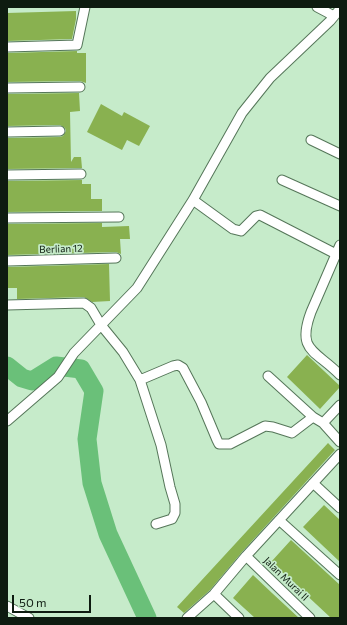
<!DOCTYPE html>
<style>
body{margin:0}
#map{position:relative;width:347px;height:625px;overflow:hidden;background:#c6ebca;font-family:Commissioner,sans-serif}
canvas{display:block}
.frame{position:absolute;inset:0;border:8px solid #0e1b10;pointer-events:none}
.scale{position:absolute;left:12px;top:595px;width:79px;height:18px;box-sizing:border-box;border:2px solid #0e1b10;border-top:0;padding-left:5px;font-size:12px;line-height:14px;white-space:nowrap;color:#0e1b10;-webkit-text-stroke:3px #c6ebca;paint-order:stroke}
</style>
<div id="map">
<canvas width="347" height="625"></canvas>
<div class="frame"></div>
<div class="scale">50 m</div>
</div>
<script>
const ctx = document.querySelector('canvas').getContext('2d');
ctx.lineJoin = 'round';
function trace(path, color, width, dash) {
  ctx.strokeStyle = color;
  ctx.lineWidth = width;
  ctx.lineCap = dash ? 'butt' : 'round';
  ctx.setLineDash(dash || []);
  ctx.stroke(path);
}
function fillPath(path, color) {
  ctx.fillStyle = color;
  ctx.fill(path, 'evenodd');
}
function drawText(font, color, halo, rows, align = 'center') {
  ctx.font = font + ' Commissioner,sans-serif';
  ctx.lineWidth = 3.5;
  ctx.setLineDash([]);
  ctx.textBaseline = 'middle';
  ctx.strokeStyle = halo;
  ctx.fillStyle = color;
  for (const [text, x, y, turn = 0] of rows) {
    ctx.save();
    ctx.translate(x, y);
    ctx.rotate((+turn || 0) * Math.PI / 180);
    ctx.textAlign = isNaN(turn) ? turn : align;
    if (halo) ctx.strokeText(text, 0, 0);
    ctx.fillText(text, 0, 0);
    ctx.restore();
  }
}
const river = new Path2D(`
 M 7,366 L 22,378 L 32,381 L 56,366 L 81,369 L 94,391 L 87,439 L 92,483 L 108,534 L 147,618`);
const building = new Path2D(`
 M 76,11 L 76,19 L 72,39 L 7,41 L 7,13 Z
 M 77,51 L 77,53 L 86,53 L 86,83 L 80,81 L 7,82 L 7,53 Z
 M 79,93 L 80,111 L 70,112 L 71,162 L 74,157 L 81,157 L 82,168 L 7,169 L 7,138 L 60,137 L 63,136 L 66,131 L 65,128 L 60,125 L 7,126 L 7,94 Z
 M 101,104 L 122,116 L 124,112 L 150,126 L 139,146 L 127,140 L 122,150 L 87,132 Z
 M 82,180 L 82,184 L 91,184 L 91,199 L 102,199 L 102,211 L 7,212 L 7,181 Z
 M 102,223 L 102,227 L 129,226 L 130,239 L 120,239 L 121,254 L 116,252 L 7,255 L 7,224 Z
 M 109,264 L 110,301 L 92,302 L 84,297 L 17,299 L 17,288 L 8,288 L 7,267 Z
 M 307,355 L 340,386 L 340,387 L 320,409 L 287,377 Z
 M 328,443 L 335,450 L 242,552 L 210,590 L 184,613 L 177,607 Z
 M 324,505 L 340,520 L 340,562 L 303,527 Z
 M 291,540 L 340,585 L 340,618 L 331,618 L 271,562 Z
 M 253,575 L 272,593 L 299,618 L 255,618 L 233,598 Z`);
const minor = new Path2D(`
 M 317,7 L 334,16
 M 7,47 L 77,45 L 85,7
 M 7,88 L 80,87
 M 7,132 L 60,131
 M 311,140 L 340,154
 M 7,175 L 81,174
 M 282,180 L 340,206
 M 193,200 L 233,229 L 241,231 L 256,216 L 260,215 L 336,254
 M 7,218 L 119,217
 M 340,245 L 311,312 C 296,352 316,350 340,375
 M 7,261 L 116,258
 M 7,305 L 84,303 L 91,308 L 101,325 L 123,352 L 140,380 L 161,445 L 170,487 L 175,504 L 175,513 L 172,519 L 156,524
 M 268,376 L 313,417 L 323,423 L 340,442
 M 140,380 L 173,366 L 178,365 L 183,368 L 201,402 L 217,440 L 219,444 L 230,444 L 265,426 L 273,427 L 292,433 L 313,417
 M 7,421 L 58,377 L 74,353 L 137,288 L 193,200 L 242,113 L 270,78 L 330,21 L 340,9
 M 323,423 L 340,405
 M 313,483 L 340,508
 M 279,520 L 340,575
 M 246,556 L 310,618
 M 214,594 L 239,618
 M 7,606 L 29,618
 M 187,618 L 214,594 L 246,556 L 340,454`);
const streetNames = [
 ["Berlian 12",61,249,-2],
 ["Jalan Murai II",286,579,44]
];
trace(river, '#6ac079', 19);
fillPath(building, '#89b150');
trace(minor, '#557659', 11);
trace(minor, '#fff', 9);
drawText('10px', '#0e1b10', '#c6ebca', streetNames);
</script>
